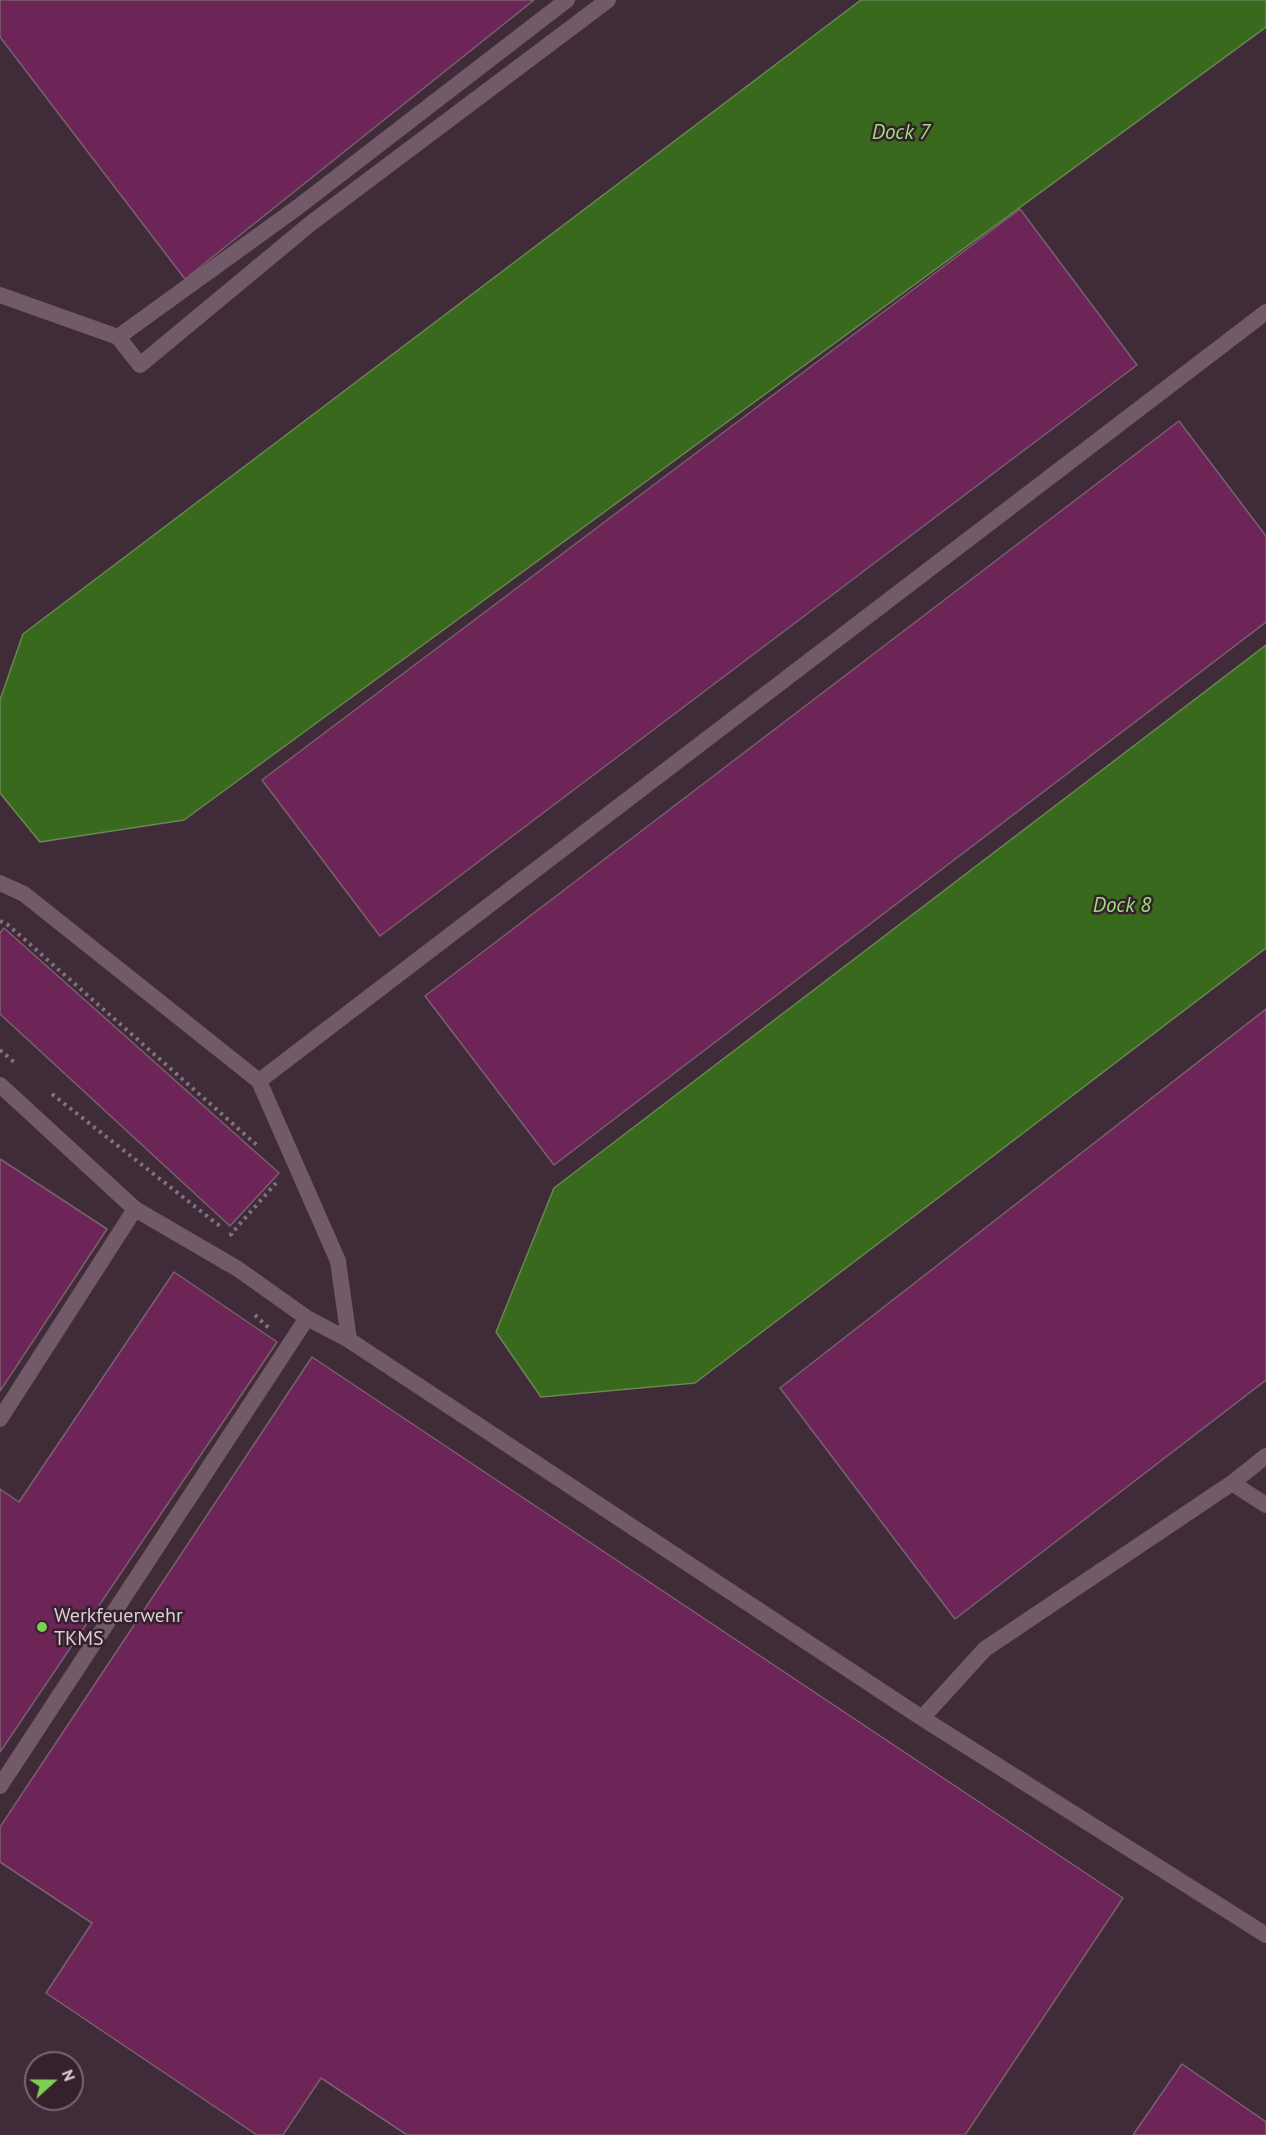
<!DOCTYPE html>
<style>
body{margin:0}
#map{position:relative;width:1266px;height:2135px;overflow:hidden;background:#402b38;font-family:"PT Sans",sans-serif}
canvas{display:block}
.north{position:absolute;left:24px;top:2051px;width:60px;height:60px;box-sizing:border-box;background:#35212d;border:2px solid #786671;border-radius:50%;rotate:69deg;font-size:16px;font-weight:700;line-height:24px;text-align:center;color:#dcced6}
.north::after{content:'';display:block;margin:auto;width:21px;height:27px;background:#7fd052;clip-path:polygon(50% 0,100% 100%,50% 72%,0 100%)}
</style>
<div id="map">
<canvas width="1266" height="2135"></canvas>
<div class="north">N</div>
</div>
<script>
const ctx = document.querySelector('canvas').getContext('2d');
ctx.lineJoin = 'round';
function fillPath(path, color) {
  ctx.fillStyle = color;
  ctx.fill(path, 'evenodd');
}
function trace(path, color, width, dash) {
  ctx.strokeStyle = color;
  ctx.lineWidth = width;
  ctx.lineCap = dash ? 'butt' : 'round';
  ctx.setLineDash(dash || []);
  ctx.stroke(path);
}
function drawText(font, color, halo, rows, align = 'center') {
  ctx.font = font + ' "PT Sans",sans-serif';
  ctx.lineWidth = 5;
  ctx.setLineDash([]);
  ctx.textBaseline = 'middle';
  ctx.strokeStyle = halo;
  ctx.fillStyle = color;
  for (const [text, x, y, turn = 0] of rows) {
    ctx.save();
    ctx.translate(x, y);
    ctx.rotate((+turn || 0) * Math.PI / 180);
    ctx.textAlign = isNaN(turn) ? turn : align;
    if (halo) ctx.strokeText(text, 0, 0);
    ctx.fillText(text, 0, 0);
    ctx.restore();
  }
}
const water = new Path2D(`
 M 861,0 L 1266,0 L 1266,27 L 184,820 L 40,842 L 0,793 L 0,700 L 23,634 Z
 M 1266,645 L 1266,948 L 695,1383 L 541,1397 L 496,1332 L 554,1188 Z`);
const building = new Path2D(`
 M 0,0 L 534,0 L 185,279 L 0,37 Z
 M 1020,209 L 1137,365 L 380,936 L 262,780 Z
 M 1179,421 L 1266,536 L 1266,622 L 554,1165 L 425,996 Z
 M 4,928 L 279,1173 L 230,1226 L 0,1014 L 0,933 Z
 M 1266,1009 L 1266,1380 L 955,1619 L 780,1388 Z
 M 0,1159 L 107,1229 L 0,1391 Z
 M 174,1272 L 277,1342 L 0,1752 L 0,1489 L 19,1502 Z
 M 312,1357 L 1123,1898 L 965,2135 L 407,2135 L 321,2078 L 283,2135 L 257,2135 L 46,1993 L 92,1923 L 0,1862 L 0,1827 Z
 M 1182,2064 L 1266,2122 L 1266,2135 L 1133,2135 Z`);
const path = new Path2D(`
 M 0,921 L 7,924 L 259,1147
 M 0,1050 L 14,1062
 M 52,1094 L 221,1227
 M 232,1236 L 231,1234 L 276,1183
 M 255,1315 L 270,1329`);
const service = new Path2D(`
 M 0,295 L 118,337 L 298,207 L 567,0
 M 118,337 L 140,365 L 310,224 L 608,0
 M 0,883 L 24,894 L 259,1081 L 338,1261 L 349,1340
 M 259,1081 L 1266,312
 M 0,1085 L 135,1209 L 238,1269 L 307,1318 L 349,1340 L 922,1718 L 1266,1935
 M 0,1419 L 135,1209
 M 1232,1483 L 1266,1456
 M 922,1718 L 985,1649 L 1232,1483 L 1266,1505
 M 0,1786 L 307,1318`);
const markers = [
 [42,1627,6,"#7fd052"]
];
const poiNames = [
 ["Werkfeuerwehr",54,1616],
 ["TKMS",54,1639]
];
const waterNames = [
 ["Dock 7",901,133],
 ["Dock 8",1122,906]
];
fillPath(water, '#39691c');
trace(water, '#6a8754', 1.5);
fillPath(building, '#6d2456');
trace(building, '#79616f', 1.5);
trace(path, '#83717c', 4, [3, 4.5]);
trace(service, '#735a69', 16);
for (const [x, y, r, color] of markers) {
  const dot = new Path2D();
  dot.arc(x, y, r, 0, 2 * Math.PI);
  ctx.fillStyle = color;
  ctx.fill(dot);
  trace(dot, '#35212d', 2);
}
drawText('20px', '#dcced6', '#35212d', poiNames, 'left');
drawText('italic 21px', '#9bde79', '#35212d', waterNames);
</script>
